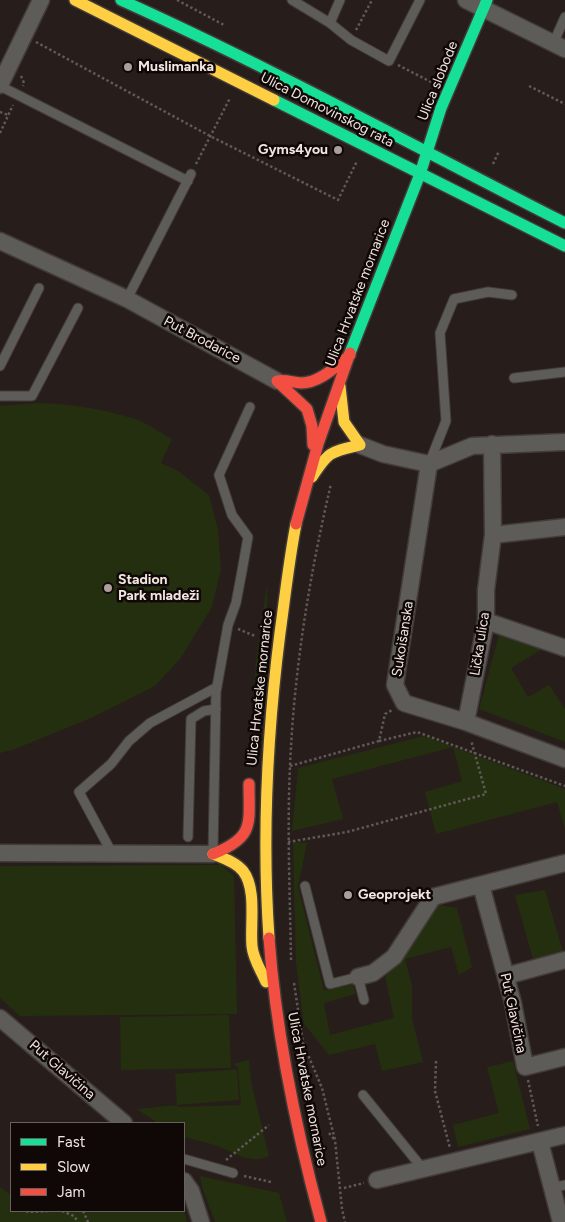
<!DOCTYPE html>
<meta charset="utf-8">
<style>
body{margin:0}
#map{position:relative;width:565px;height:1222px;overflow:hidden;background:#271e1b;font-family:Figtree,sans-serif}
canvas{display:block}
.legend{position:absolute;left:10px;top:1122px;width:175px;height:90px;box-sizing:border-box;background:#100806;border:1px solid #6a605d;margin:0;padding:6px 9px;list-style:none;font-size:15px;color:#f1e5e0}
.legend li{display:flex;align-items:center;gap:10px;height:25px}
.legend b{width:25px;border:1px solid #6a605d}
</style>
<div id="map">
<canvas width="565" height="1222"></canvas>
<ul class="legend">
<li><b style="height:6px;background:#16e098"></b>Fast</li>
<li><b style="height:6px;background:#ffcf43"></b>Slow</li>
<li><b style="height:6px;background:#f24e42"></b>Jam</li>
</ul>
</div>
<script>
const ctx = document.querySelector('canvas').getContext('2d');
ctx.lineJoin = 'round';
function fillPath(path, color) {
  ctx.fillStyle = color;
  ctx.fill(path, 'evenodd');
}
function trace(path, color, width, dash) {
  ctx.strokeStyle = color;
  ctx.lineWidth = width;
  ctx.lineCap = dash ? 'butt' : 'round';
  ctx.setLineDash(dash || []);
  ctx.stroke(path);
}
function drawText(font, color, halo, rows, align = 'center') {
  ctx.font = font + ' Figtree,sans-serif';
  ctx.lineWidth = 5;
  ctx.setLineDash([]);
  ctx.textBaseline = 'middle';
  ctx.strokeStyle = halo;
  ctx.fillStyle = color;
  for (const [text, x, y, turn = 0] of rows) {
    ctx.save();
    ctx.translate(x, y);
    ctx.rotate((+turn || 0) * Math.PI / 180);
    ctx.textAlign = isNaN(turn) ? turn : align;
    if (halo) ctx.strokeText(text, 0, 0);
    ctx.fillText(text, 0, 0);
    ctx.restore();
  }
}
const green = new Path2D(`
 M 37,403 C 71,404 105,409 138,420 C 150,425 161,433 172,439 L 161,463 L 178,471 L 209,495 L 218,530 L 221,569 L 212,607 L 180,659 L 155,686 L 91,718 L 15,749 L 0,753 L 0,406 Z
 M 267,584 L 267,606 L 256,709 L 252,723 L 256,662 Z
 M 499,635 L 542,649 L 511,668 L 528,697 L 549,685 L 565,709 L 565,742 L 479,709 Z
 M 424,736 L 565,789 L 565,829 L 557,802 L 436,834 L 425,792 L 462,781 L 453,747 L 332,779 L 343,819 L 292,831 L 298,768 Z
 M 293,842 L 307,843 L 298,887 L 324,990 L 352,984 L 356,994 L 324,1003 L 330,1035 L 394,1018 L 385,977 L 439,905 L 457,908 L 472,967 L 459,975 L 451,947 L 405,959 L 412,986 L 412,1018 L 423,1062 L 382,1071 L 375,1044 L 329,1055 L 304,1024 L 296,963 Z
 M 221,865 L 234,876 L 237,1014 L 20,1016 L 0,998 L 0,866 Z
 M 545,890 L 563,952 L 533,959 L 515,895 Z
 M 229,1015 L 231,1068 L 121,1070 L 120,1017 Z
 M 249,1060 L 251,1082 L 269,1156 C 248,1164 241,1155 222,1148 C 210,1143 196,1140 184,1137 L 184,1123 L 158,1123 L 137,1109 L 177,1105 L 175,1074 L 237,1069 L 239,1100 L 177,1105 L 178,1107 L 241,1105 L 238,1068 L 233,1064 Z
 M 513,1061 L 530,1129 L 458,1147 L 453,1125 L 499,1113 L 487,1067 Z
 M 200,1176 L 279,1193 L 287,1222 L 215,1222 L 202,1187 Z
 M 0,1187 L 11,1195 L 11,1211 L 184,1211 L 187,1222 L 0,1222 Z`);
const path = new Path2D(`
 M 177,0 L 224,25
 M 356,30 L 372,0
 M 36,42 L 210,136 L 338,200 L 357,161
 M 398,65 L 431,82
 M 21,76 L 24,83 L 23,86
 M 529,86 L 565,104
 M 0,112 L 8,115
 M 0,133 L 13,105
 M 196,164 L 230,98
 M 493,164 L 499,151
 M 238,629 L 255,636
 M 379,741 L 417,732 L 565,786
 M 290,766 L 379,741 L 385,714 L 392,710
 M 288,842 L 347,832 L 486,794 L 471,740
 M 291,960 C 290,895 287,831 290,766 C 294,671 309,577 331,484
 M 294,983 L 303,1043 L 322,1088 L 335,1140 L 342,1209 L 345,1222
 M 436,1061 L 435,1091 L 450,1148
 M 528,1080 L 538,1126
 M 329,1133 L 334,1139
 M 226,1160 L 269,1125
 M 244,1176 L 271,1182
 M 344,1188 L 364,1183
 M 26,1211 L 28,1212 L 49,1211
 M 62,1211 L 74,1216 L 78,1222
 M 83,1211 L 88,1222`);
const lane = new Path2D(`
 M 292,0 L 330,23 L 351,40 L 389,61 L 420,0
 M 330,23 L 340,0
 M 553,44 L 565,17
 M 0,86 L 188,181
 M 127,299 L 191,174
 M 0,366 L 39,288
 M 514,378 L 565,372
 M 0,396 L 32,396 L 78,308
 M 429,464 L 446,421 L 440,333 L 454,299 L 488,292 L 512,295
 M 188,837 L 191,719 L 204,711 L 216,709
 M 213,851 L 216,692 L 228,625 L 236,603 L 242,571 L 248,537 L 232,515 L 219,475 L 250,407
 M 113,855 L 79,792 L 111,764 L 129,741 L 150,723 L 217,687
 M 305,886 L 330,984 L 358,977 L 364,1000
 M 363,1095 L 423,1169
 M 184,1159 L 233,1173
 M 552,1188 L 565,1185`);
const street = new Path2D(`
 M 466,0 L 565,49
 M 0,85 L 41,0
 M 0,241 L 127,299 L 277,381
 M 360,445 L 383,454 L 429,464 L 472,446 L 565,442
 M 429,464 L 395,685 L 404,703 L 466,722 L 565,759
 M 493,535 L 565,527
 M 486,621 L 565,648
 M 466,722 L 486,621 L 486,590 L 493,535 L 492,444
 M 0,853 L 213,854
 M 481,885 L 513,1003 L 525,1067 L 565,1057
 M 506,976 L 565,960
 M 358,977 L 373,973 L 394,957 L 433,897 L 565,863
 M 0,1018 L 124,1123
 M 540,1142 L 561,1222
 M 377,1180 L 565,1135
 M 184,1181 L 191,1191 L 201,1222`);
const fast = new Path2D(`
 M 121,0 C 272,68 417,148 565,223
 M 274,100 L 565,246
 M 350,353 L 420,174 L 441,108 L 487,0`);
const slow = new Path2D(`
 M 75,0 L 274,100
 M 312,477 C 329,451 330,452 360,445 L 344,422 L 340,386
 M 213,854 C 223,858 236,862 243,871 C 257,889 250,924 252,946 C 253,959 261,970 266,982
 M 269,938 C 262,836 267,735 280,633 C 285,597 289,560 296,524`);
const jam = new Path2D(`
 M 313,445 L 312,426 L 307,409 L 277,381 C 286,379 293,383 301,383 C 320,383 336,366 350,355
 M 296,524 L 318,444 L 350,353
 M 213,854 C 255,837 249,824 249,784
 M 269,938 C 276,1035 296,1129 321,1222`);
const markers = [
 [128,67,5,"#aa9f9b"],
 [338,150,5,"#aa9f9b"],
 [108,588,5,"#aa9f9b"],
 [348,895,5,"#aa9f9b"]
];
const poiNames = [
 ["Muslimanka",138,67],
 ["Gyms4you",328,150,"right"],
 ["Stadion",118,580],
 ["Park mladeži",118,596],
 ["Geoprojekt",358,895]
];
const streetNames = [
 ["Ulica slobode",438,81,-68],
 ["Ulica Domovinskog rata",327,110,27],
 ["Ulica Hrvatske mornarice",358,293,-69],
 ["Put Brodarice",202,340,28],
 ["Sukoišanska",403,639,-81],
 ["Lička ulica",480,644,-81],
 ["Ulica Hrvatske mornarice",260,688,-84],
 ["Put Glavičina",513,1013,78],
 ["Put Glavičina",62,1070,41],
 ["Ulica Hrvatske mornarice",307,1089,79]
];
fillPath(green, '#242f0f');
trace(lane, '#423b37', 11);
trace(street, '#423b37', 19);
trace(fast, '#423b37', 14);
trace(slow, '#423b37', 14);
trace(jam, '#423b37', 14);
trace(path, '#5e5a57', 2.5, [2.5, 2.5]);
trace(lane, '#5e5c59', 9);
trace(street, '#5e5c59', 16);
trace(fast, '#16e098', 11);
trace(slow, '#ffcf43', 11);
trace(jam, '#f24e42', 11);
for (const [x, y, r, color] of markers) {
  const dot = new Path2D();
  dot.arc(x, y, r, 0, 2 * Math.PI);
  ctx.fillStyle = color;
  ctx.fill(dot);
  trace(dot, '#100806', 2);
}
drawText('bold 14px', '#f1e5e0', '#100806', poiNames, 'left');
drawText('14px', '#f1e5e0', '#100806', streetNames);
</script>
